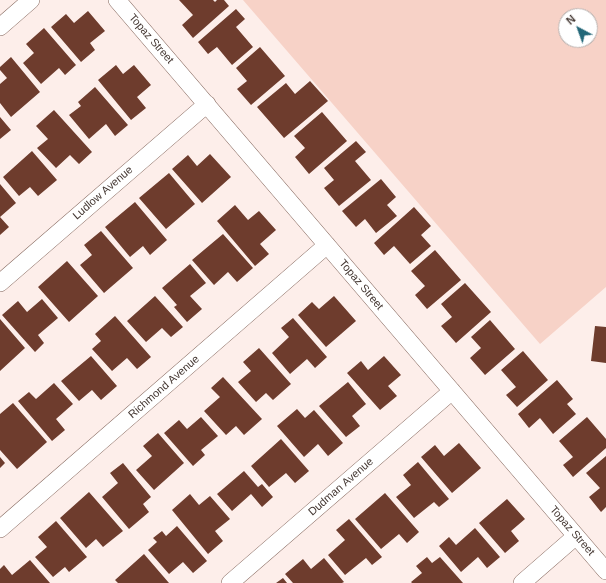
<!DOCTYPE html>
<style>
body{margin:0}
#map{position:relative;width:606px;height:583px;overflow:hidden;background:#fdeeea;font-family:Arial,sans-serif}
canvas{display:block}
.north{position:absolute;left:558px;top:8px;width:40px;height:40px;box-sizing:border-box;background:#fff;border:1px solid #b5afad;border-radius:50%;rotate:319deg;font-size:11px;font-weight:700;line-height:16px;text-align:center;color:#453833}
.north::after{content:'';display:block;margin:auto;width:14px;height:18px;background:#236778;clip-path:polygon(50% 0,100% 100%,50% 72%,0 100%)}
</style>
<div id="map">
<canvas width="606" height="583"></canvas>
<div class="north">N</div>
</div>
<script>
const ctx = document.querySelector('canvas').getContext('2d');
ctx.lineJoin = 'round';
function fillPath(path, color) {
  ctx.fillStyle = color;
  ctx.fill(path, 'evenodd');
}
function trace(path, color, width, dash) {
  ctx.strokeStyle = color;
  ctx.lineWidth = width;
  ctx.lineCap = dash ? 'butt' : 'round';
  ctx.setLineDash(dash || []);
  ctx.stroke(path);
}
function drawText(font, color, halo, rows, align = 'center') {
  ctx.font = font + ' Arial,sans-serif';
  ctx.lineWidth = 4;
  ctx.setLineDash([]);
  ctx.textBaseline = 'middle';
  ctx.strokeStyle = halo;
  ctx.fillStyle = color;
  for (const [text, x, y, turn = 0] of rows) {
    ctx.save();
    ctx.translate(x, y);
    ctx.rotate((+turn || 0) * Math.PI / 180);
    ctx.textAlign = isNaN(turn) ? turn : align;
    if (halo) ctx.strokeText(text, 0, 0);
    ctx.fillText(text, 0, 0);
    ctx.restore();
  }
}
const green = new Path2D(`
 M 243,0 L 606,0 L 606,287 L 540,344 ZM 566,16 L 590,16 L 590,40 L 566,40 Z`);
const building = new Path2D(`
 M 179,0 L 213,0 L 215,2 L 217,0 L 224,0 L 229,6 L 193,38 L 182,25 L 193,15 Z
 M 236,9 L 245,19 L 236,27 L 253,47 L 232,65 L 217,47 L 208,54 L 198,42 Z
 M 88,11 L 105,31 L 90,43 L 95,50 L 81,62 L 51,27 L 66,14 L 74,23 Z
 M 44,28 L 76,65 L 65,75 L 59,68 L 41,84 L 23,63 L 34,53 L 26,44 Z
 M 260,47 L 285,76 L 251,105 L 237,89 L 247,81 L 236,68 Z
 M 11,57 L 40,92 L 11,117 L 0,103 L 0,84 L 7,78 L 0,70 L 0,67 Z
 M 116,65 L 123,74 L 134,65 L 151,85 L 137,97 L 146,108 L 131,120 L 98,80 Z
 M 310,81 L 328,101 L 284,138 L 257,107 L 286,83 L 295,94 Z
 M 95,87 L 128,125 L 115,136 L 106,124 L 89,139 L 69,115 L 81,106 L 78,102 Z
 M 54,110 L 92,152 L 79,164 L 70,155 L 56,168 L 37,148 L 48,139 L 36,126 Z
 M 322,112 L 347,141 L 309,174 L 295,157 L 305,148 L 294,136 Z
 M 0,117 L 11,130 L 0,139 Z
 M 356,141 L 366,152 L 355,161 L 371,180 L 339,206 L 324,188 L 334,180 L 324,168 Z
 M 32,151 L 57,180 L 38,196 L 30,187 L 19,196 L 3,177 Z
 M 210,154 L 231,177 L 202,203 L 172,169 L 188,155 L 197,166 Z
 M 169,173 L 195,204 L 166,229 L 139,198 Z
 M 381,179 L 396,197 L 387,205 L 397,216 L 376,233 L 365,219 L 356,227 L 342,211 Z
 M 0,184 L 16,203 L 0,217 L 9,227 L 0,235 Z
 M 135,202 L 167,240 L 150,255 L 143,246 L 130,257 L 105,227 Z
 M 235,205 L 248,220 L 259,211 L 276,230 L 260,244 L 269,254 L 255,266 L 217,221 Z
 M 414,207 L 431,226 L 421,235 L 431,246 L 410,264 L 394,246 L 384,255 L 374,243 Z
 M 101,231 L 133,268 L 104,293 L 80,265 L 92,255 L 84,245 Z
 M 223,234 L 253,268 L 237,282 L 228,272 L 214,285 L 192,260 Z
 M 435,250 L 461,280 L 427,309 L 415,295 L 425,286 L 411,271 Z
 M 67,261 L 98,296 L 69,322 L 38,287 Z
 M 190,264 L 206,283 L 190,296 L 202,309 L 187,322 L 174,307 L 177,305 L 162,288 Z
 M 465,283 L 491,312 L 456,343 L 441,326 L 452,317 L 441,304 Z
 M 155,296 L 183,327 L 171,337 L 162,328 L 146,342 L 127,321 Z
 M 334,296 L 356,321 L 326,347 L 298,315 L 312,302 L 319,309 Z
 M 42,299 L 58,318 L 38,335 L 44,343 L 35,352 L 2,315 L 18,301 L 27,312 Z
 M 115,316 L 151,357 L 137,369 L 127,358 L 112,371 L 92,349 L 101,341 L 95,334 Z
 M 293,318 L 327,357 L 315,368 L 307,359 L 290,374 L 272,353 L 289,337 L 281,328 Z
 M 0,319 L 25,348 L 0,371 Z
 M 490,320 L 515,349 L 485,375 L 470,358 L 481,348 L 471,337 Z
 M 595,326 L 606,327 L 606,363 L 591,361 Z
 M 259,348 L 291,384 L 273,400 L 266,393 L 256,402 L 238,382 L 251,371 L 243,362 Z
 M 523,351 L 548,380 L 517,407 L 506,395 L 516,387 L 501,370 Z
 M 91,356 L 117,386 L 101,400 L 92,390 L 79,401 L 61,381 Z
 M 384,356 L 401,375 L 388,386 L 397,396 L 380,410 L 347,373 L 361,361 L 368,370 Z
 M 223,377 L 262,419 L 244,435 L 236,426 L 226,435 L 204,411 L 220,397 L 211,388 Z
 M 557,380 L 573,399 L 567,404 L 576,414 L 553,434 L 540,418 L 529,428 L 518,414 Z
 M 348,382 L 366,404 L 352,416 L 360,426 L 346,437 L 319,406 Z
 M 54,383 L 73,404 L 56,419 L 65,430 L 52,441 L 18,401 L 29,392 L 36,399 Z
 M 13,403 L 47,442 L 17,469 L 0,450 L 0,414 Z
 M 297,409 L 305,418 L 314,410 L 343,443 L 328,456 L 318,444 L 304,457 L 277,426 Z
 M 201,417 L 218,436 L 201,450 L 205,455 L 193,466 L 164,433 L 179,420 L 187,429 Z
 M 587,417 L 606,439 L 606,448 L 573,477 L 563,465 L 573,457 L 559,441 Z
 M 158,433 L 184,463 L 154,490 L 136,470 L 152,456 L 143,446 Z
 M 281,439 L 309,471 L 295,483 L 286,473 L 269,487 L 251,466 Z
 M 459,443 L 481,468 L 452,493 L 421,457 L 435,445 L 444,456 Z
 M 606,456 L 606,507 L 601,512 L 589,497 L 600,488 L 586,473 Z
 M 0,457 L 5,463 L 0,468 Z
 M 418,462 L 449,499 L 439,507 L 434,502 L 414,518 L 396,497 L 411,485 L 403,475 Z
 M 123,463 L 151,497 L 143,504 L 149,512 L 129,529 L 102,497 L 118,483 L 110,473 Z
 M 244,471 L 258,487 L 262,484 L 273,497 L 262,507 L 251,494 L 232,511 L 217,494 Z
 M 89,492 L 123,531 L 103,547 L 96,539 L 86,548 L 60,518 Z
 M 385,493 L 419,532 L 407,543 L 399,534 L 381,549 L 355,519 Z
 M 190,494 L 199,505 L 210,496 L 230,519 L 215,531 L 223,541 L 208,554 L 172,510 Z
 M 507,499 L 525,519 L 511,531 L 519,541 L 505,553 L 479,523 Z
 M 349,519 L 382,557 L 372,565 L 366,558 L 345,575 L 328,555 L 345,540 L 336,530 Z
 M 56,521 L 87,557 L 69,572 L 65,567 L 53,577 L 35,557 L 47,547 L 38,537 Z
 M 177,526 L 207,561 L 193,573 L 183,562 L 169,574 L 148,550 L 157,542 L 153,538 L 162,531 L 166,536 Z
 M 475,528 L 500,557 L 487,568 L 478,557 L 461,572 L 439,546 L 449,537 L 456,545 Z
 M 144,554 L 169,583 L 118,583 L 115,580 Z
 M 427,557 L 432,563 L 440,557 L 463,583 L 412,583 L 411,582 L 422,573 L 416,566 Z
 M 324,558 L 344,582 L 342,583 L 293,583 L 285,574 L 303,559 L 311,569 Z
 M 30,560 L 50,583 L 0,583 L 0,569 L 4,565 L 12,575 Z
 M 283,578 L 287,583 L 276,583 Z`);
const minor = new Path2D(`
 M 117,0 L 606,571
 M 0,27 L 31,0
 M 0,283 L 207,104
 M 0,529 L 327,245
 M 230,583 L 452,391
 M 522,583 L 576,536`);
const streetNames = [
 ["Topaz Street",151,39,49],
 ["Ludlow Avenue",103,193,-41],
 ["Topaz Street",361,285,50],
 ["Richmond Avenue",164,387,-41],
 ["Dudman Avenue",341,487,-41],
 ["Topaz Street",572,531,49]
];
fillPath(green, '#f7d2c7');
fillPath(building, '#6e3c2d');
trace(minor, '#82645a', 18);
trace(minor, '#fff', 17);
drawText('11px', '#453833', '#fff', streetNames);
</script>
